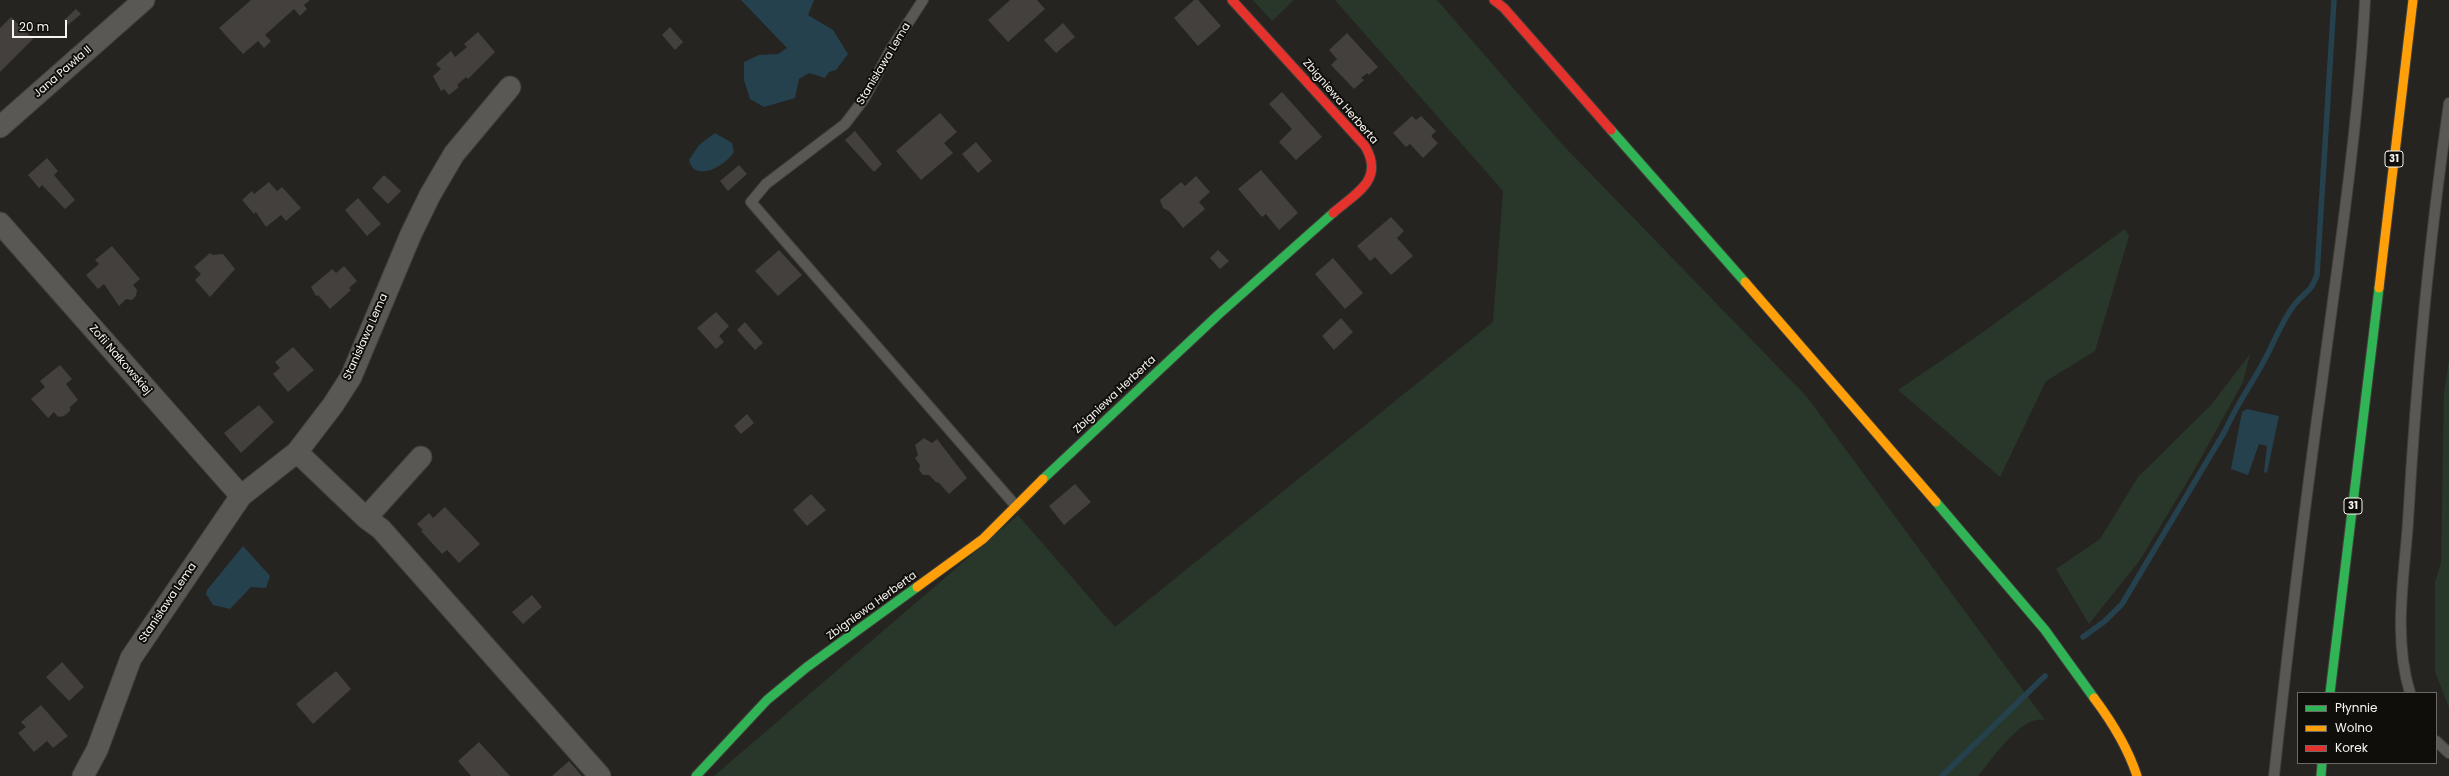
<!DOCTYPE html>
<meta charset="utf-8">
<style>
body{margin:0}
#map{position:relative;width:2449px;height:776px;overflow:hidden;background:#262420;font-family:Poppins,sans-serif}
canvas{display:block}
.legend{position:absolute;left:2297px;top:692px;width:140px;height:72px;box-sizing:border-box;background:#100e0b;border:1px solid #6d6a66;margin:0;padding:5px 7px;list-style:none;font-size:12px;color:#f8f5ef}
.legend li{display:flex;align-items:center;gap:8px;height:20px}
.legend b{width:20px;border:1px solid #6d6a66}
.scale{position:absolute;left:12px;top:20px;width:55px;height:18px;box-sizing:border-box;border:2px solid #f8f5ef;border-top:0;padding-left:5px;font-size:12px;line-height:14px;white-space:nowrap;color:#f8f5ef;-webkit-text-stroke:3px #100e0b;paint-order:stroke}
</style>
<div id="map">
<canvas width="2449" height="776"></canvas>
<ul class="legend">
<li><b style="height:5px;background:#30b455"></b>Płynnie</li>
<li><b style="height:5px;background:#ff9f0a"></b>Wolno</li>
<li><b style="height:5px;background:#e5322d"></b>Korek</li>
</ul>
<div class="scale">20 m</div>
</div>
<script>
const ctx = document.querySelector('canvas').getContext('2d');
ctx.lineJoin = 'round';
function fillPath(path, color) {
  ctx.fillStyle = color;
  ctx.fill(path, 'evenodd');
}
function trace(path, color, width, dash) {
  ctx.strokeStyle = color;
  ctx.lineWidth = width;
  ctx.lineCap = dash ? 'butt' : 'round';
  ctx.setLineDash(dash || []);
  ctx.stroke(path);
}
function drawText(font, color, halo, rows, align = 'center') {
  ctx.font = font + ' Poppins,sans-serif';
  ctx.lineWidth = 4;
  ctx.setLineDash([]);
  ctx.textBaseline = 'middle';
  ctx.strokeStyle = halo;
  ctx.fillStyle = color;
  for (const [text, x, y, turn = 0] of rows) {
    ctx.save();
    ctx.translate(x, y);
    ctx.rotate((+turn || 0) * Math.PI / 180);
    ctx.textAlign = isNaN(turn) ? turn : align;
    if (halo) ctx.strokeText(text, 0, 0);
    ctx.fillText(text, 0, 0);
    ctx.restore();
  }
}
const green = new Path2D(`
 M 1253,0 L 1294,0 L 1272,21 Z
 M 1335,0 L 1437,0 L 1560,142 L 1807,397 L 2045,720 C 2021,714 1992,760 1978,776 L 714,776 L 1018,515 L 1115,627 L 1493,322 L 1503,191 Z
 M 2125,229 L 2129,236 L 2095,351 L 2046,381 L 2000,477 L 1898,390 L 1976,337 Z
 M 2250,354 L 2243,382 L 2193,472 L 2140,560 L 2089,624 L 2056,569 L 2100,539 L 2138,477 L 2211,405 Z
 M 2449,361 L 2449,707 L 2435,672 L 2435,582 L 2441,563 L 2444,392 Z`);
const water = new Path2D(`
 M 741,0 L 814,0 L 808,15 L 833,30 L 848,54 L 836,70 L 829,72 L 825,78 L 809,73 L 799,79 L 795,98 L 764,107 L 750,99 L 744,80 L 744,62 L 759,55 L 778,54 L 787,48 Z
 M 715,133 L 732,143 L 734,152 C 726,165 695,184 689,160 L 699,145 Z
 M 2247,409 L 2279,416 L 2267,473 L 2264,472 L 2267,446 L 2259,444 L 2248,475 L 2231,469 L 2242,412 Z
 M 243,546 L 270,576 L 266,588 L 251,587 L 230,609 L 213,605 L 206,594 L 207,590 Z`);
const stream = new Path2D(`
 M 2083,637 L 2105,621 L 2122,604 L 2225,431 C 2236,406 2251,385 2264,361 C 2274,343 2282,320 2295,304 C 2305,291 2310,294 2317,275 L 2334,0
 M 1942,776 L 2045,676`);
const building = new Path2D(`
 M 251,0 L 310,0 L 304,5 L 307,9 L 300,16 L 294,9 L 265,35 L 271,41 L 264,48 L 258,41 L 243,54 L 219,28 Z
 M 1010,0 L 1037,0 L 1045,9 L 1008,42 L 988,20 Z
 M 1194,0 L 1198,0 L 1221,26 L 1198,46 L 1174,18 Z
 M 76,9 L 81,14 L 68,25 L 64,20 Z
 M 11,17 L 33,39 L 0,72 L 0,28 Z
 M 1063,23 L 1075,37 L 1056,53 L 1044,40 Z
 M 670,27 L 683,42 L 675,50 L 662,35 Z
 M 478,32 L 495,52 L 468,79 L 466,77 L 457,85 L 459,87 L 449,95 L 444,89 L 441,91 L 433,76 L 441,69 L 436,64 L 451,51 L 455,57 L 467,47 L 464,44 Z
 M 1347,33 L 1378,67 L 1369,75 L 1367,73 L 1361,78 L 1364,80 L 1354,89 L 1331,65 L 1337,59 L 1329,50 Z
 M 1282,92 L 1322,137 L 1296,160 L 1279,142 L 1292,129 L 1269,104 Z
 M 940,113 L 957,132 L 944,143 L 953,153 L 921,180 L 896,151 Z
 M 1412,116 L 1416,120 L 1421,116 L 1436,131 L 1431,136 L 1438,143 L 1423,158 L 1410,144 L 1406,147 L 1393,133 Z
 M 855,131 L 882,164 L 874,172 L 845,140 Z
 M 976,142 L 992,161 L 978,173 L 962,154 Z
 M 47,158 L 58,171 L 54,175 L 75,200 L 65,209 L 42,185 L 39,188 L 28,175 Z
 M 739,165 L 747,174 L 728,191 L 720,181 Z
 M 1261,170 L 1298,213 L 1279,230 L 1266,214 L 1262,217 L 1238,189 Z
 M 384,175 L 401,191 L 388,204 L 372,188 Z
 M 1196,176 L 1210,192 L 1199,202 L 1205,209 L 1183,228 L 1170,212 L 1163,208 L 1160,200 L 1181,182 L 1185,186 Z
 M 269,182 L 277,191 L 282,187 L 301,208 L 286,221 L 281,215 L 266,227 L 256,212 L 254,214 L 242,200 L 252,191 L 254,194 Z
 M 358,198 L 381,224 L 367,236 L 345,210 Z
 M 1391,217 L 1404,231 L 1397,238 L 1413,256 L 1391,275 L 1375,257 L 1370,261 L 1357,246 Z
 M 112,246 L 140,279 L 133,285 L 137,290 L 136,296 L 132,300 L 126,299 L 119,306 L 104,284 L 98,289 L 86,275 L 99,264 L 95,260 Z
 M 779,250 L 802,275 L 778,296 L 755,271 Z
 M 1218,250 L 1229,261 L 1220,269 L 1210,258 Z
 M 210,253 L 213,255 L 223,254 L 235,269 L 210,297 L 195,280 L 201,274 L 194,267 Z
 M 1333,258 L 1363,293 L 1345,309 L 1315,274 Z
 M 344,266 L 357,281 L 349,288 L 351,290 L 330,309 L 318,295 L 316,296 L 311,287 L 332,269 L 336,273 Z
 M 716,312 L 729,326 L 719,336 L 724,342 L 716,349 L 697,328 Z
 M 1341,318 L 1353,332 L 1334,350 L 1322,336 Z
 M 745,322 L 763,343 L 755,350 L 737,330 Z
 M 293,347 L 314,370 L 288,392 L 273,374 L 280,368 L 275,362 Z
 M 60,365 L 72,379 L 66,384 L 78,400 L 70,407 L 70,411 L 64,416 L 58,417 L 54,412 L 48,418 L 31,399 L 45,387 L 40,381 Z
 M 259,405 L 274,422 L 241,453 L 224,433 Z
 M 747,414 L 754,423 L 741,434 L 734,426 Z
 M 924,438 L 932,443 L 937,439 L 967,478 L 949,494 L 938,482 L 937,483 L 929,475 L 923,475 L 919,470 L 920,465 L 915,458 L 918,455 L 915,445 Z
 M 1075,484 L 1091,502 L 1064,525 L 1049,506 Z
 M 811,494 L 826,510 L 807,526 L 793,510 Z
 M 445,507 L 480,544 L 459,563 L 447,550 L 442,554 L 421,531 L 423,530 L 417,524 L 429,513 L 433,518 Z
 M 532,595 L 542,607 L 523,624 L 512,612 Z
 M 62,662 L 84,687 L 69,701 L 46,677 Z
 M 336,671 L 351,689 L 313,724 L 296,704 Z
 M 41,705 L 68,736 L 53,748 L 47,741 L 34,752 L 18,733 L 26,727 L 21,722 Z
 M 479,742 L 510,776 L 471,776 L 458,761 Z
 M 569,761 L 582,776 L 552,776 Z`);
const lane = new Path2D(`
 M 923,0 L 891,49 L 864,99 L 845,124 L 766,184 L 751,202 L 1015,505
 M 2410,693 C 2393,637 2404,579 2408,522 C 2416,382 2429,242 2449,103
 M 2436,741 L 2449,753
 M 2274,776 C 2288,647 2303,518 2321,390 C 2338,260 2358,131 2365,0`);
const street = new Path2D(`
 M 0,127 L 144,0
 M 0,223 L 241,496
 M 297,452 L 366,518 L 381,529 L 600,776
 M 366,518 L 421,457
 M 83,776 L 97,750 L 131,658 L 241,496 L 297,452 L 333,405 L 351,377 L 411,234 L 430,195 L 454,154 L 510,87`);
const fast = new Path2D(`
 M 1611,130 L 1745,282
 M 1043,479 L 1218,315 L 1333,213
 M 1936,502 L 2045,630 L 2094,698
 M 2330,693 L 2379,288
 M 696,776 L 767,700 L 807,667 L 917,587
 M 2321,776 L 2322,763`);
const slow = new Path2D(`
 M 1745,282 L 1936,502
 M 2379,288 L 2413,0
 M 917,587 L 983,539 L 1043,479
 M 2094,698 C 2112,722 2128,748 2137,776`);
const jam = new Path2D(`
 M 1232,0 L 1365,146 C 1385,180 1356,193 1333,213
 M 1494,0 L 1504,8 L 1611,130`);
const shields = [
 [2394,159,18],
 [2353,506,18]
];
const shieldNames = [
 ["31",2394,159],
 ["31",2353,506]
];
const streetNames = [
 ["Stanisława Lema",884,64,-59],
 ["Jana Pawła II",63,72,-41],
 ["Zbigniewa Herberta",1340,102,49],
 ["Stanisława Lema",366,337,-66],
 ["Zofii Nałkowskiej",120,360,49],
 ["Zbigniewa Herberta",1115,395,-43],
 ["Stanisława Lema",168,603,-56],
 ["Zbigniewa Herberta",872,606,-36]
];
fillPath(green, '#28372a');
fillPath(water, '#25414e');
trace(stream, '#25414e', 5.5);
fillPath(building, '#43403e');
trace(lane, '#413f3b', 12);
trace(street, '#413f3b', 23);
trace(fast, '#413f3b', 11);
trace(slow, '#413f3b', 11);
trace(jam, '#413f3b', 11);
trace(lane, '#595855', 10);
trace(street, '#595855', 21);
trace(fast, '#30b455', 9);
trace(slow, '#ff9f0a', 9);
trace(jam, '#e5322d', 9);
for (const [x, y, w] of shields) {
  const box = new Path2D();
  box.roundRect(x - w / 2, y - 8, w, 16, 3);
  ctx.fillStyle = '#100e0b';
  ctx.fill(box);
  trace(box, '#f8f5ef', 1);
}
drawText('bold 10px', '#f8f5ef', null, shieldNames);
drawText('11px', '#f8f5ef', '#100e0b', streetNames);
</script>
